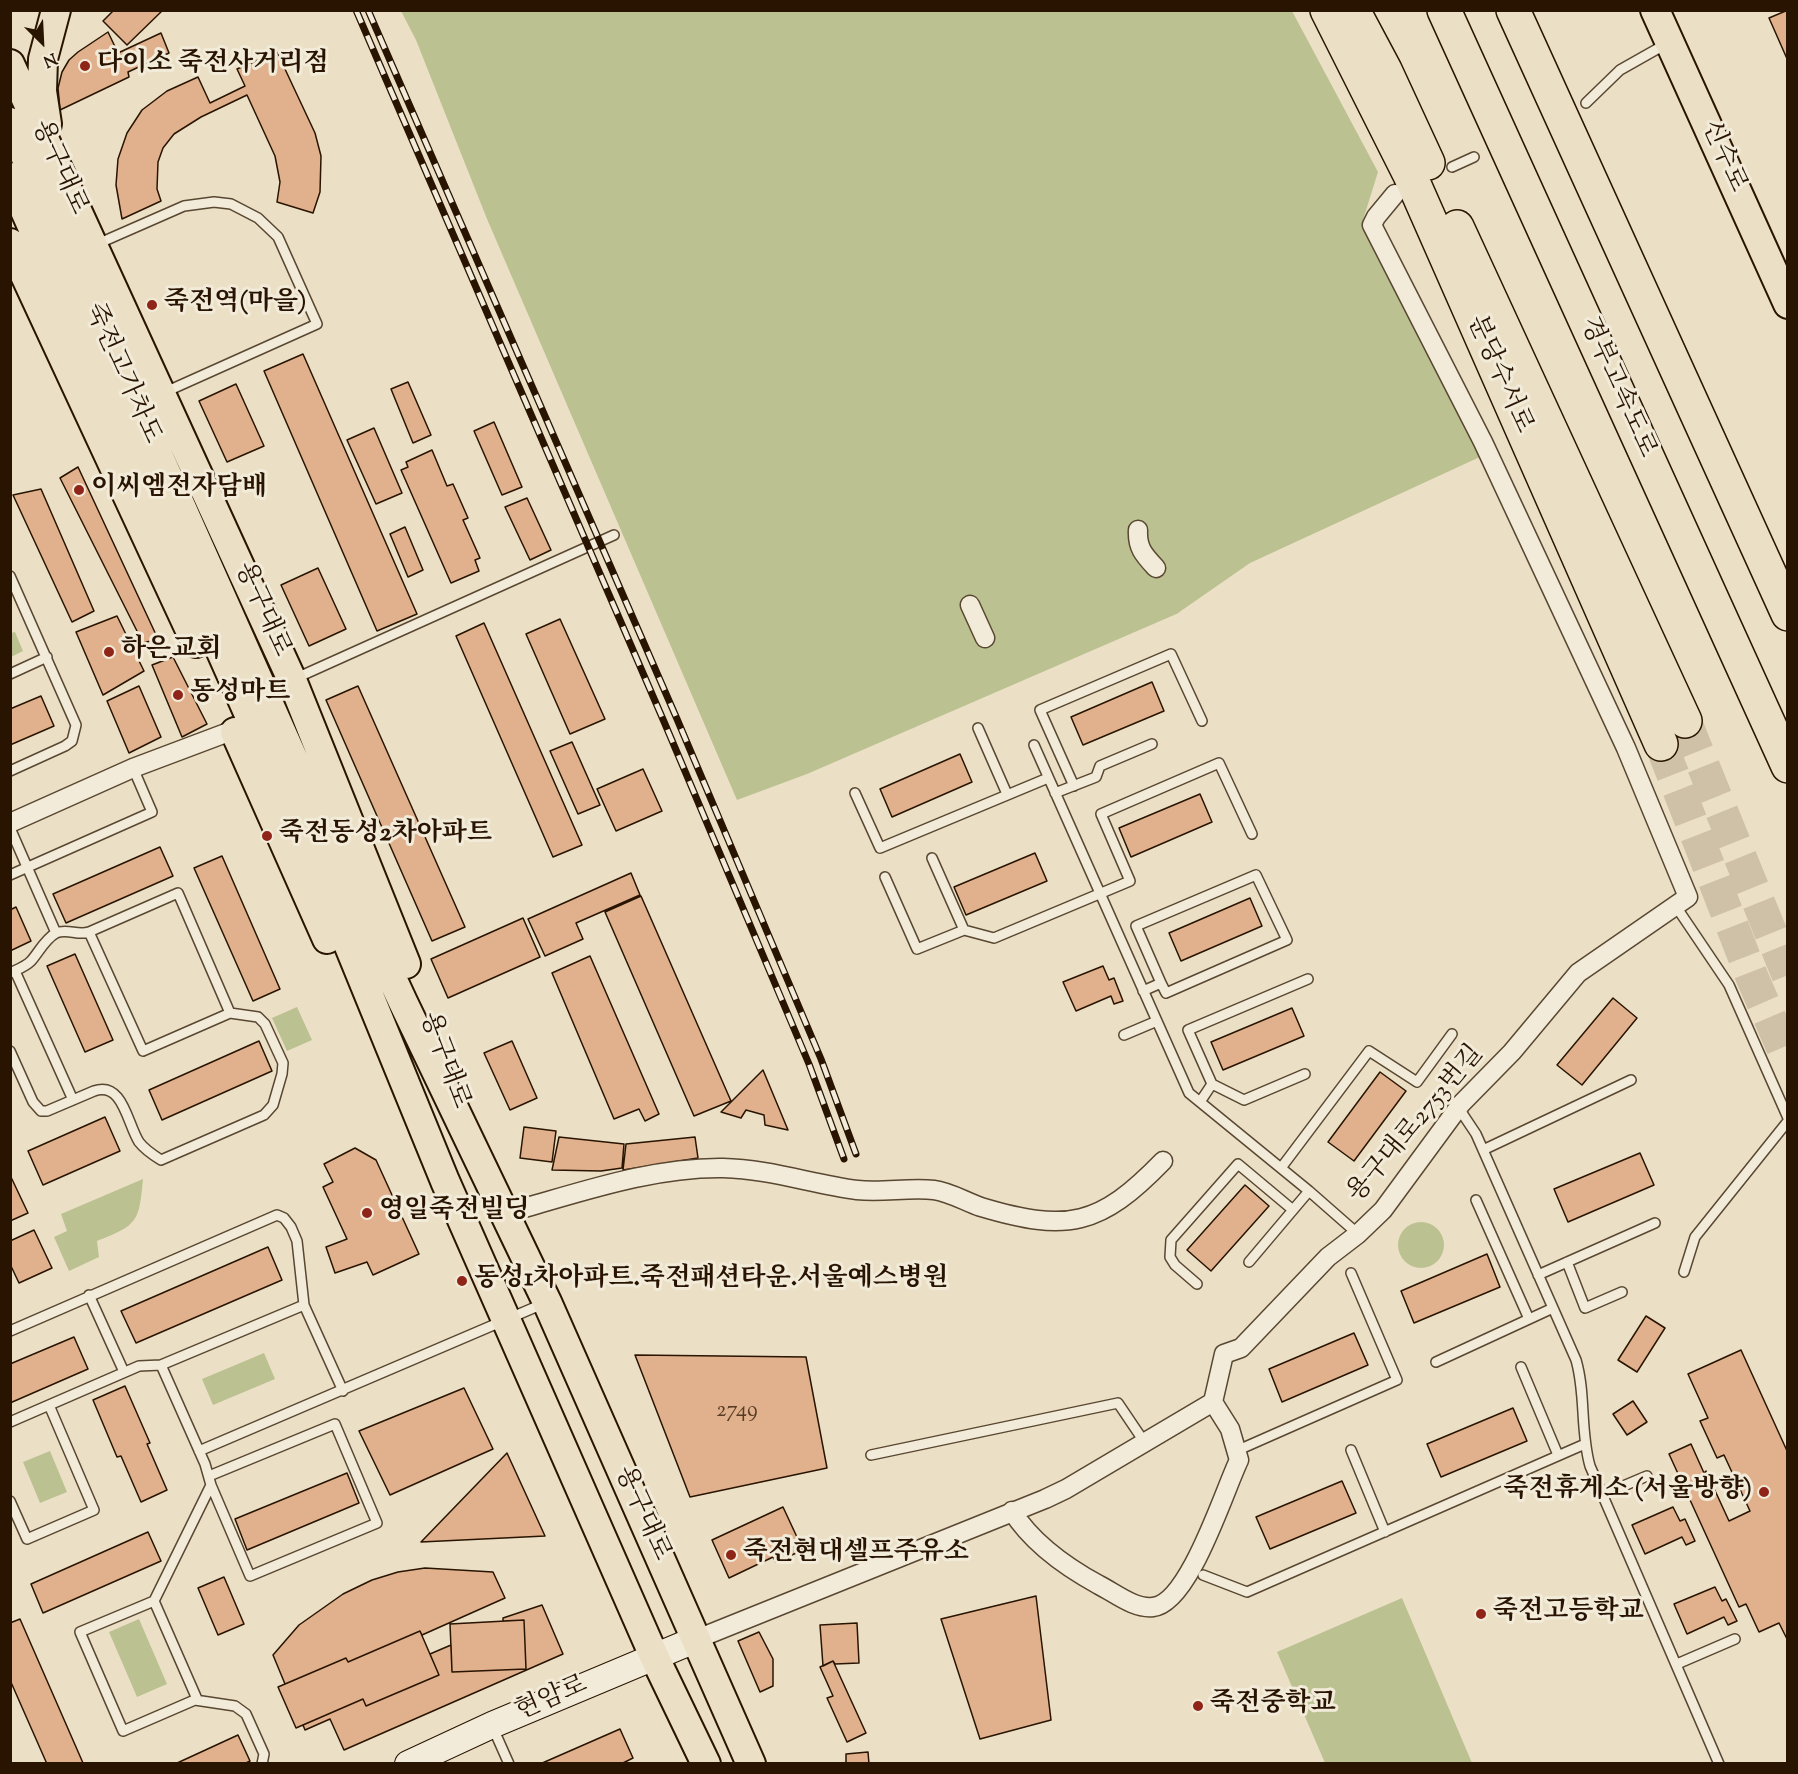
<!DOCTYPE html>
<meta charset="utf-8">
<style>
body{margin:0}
#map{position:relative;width:1798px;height:1774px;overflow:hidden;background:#ebe0c5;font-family:"Sorts Mill Goudy",serif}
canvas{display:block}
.frame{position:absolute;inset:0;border:12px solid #281400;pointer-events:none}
.north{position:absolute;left:12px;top:12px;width:60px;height:60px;-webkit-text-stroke:4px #f2ebd9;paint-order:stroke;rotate:156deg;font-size:16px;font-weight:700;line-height:24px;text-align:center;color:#281400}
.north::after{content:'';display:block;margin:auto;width:21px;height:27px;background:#281400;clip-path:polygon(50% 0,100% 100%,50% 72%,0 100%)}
</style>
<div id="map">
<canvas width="1798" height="1774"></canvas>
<div class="frame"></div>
<div class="north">N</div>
</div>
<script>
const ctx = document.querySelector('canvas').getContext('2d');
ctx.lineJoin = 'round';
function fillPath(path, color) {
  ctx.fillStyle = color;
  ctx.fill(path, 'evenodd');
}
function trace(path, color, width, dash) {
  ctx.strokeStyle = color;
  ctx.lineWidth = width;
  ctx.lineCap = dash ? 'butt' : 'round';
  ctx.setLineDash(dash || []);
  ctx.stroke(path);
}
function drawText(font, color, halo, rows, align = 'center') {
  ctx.font = font + ' "Sorts Mill Goudy","Noto Serif KR",serif';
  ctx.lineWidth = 6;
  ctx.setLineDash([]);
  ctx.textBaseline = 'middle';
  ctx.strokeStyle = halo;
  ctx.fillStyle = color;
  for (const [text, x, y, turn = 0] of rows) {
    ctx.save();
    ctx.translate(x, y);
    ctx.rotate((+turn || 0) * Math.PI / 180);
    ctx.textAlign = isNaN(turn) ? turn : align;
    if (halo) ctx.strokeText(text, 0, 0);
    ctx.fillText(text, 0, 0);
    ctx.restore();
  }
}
const green = new Path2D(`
 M 401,11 L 1292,11 L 1378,172 L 1363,220 L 1482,456 L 1250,563 L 1178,613 L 1181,612 L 807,774 L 737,800 L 487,219 L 416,40 Z
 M 15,632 L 23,651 L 11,657 L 11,633 Z
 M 297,1007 L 312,1040 L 287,1051 L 272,1018 Z
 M 143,1179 C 139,1222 138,1225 97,1241 L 99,1257 L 69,1271 L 54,1237 L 67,1231 L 61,1214 Z
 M1398 1245a23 23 0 1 1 46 0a23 23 0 1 1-46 0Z
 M 264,1353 L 275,1379 L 213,1405 L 202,1379 Z
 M 50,1451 L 67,1492 L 40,1503 L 23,1462 Z
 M 1402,1598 L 1472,1763 L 1325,1763 L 1277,1652 Z
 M 139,1619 L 167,1684 L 137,1697 L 109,1632 Z`);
const building = new Path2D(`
 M 114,10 L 163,10 L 127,45 L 103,21 Z
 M 1788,10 L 1788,61 L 1769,18 Z
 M 108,32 L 118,53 L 161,33 L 169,53 L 128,72 L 129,77 L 60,110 L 58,88 L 62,72 L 69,60 L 78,52 Z
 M 277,52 L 315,133 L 321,156 L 320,192 L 313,213 L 277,202 L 280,182 L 275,156 L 247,95 L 201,117 L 174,134 L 163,148 L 158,162 L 157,189 L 161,201 L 122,219 L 116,185 L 118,159 L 127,133 L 142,110 L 167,91 L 198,77 L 210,103 L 245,86 L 237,69 Z
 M 303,354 L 417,614 L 377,631 L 264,371 Z
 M 408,382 L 431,435 L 413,443 L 391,389 Z
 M 236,384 L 264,446 L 227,462 L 199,401 Z
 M 494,422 L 522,487 L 502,495 L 474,431 Z
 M 374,428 L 402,493 L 376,504 L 347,440 Z
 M 432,450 L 447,486 L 453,484 L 468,518 L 463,520 L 480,558 L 475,560 L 479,571 L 451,583 L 401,470 L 408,467 L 406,462 Z
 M 78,467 L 158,639 L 143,643 L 60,478 Z
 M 41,489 L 94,611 L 72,622 L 13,495 Z
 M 527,498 L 551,550 L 530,560 L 505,507 Z
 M 405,527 L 423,570 L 408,577 L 390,534 Z
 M 318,568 L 346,629 L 309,646 L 281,585 Z
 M 117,616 L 144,671 L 103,695 L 76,632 Z
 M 560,619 L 605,719 L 570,734 L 526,634 Z
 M 484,623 L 582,845 L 553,857 L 456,636 Z
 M 173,657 L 207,724 L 182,737 L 152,665 Z
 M 1152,682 L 1164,711 L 1083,745 L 1071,717 Z
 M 139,686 L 161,737 L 129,753 L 107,701 Z
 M 358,686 L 465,927 L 432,941 L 326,700 Z
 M 41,696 L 54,726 L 10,745 L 10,709 Z
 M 572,742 L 600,805 L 578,814 L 550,751 Z
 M 960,754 L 972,782 L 892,817 L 880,789 Z
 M 643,769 L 662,811 L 616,831 L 597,789 Z
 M 1200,794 L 1212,822 L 1131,857 L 1119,828 Z
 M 160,847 L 173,876 L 66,923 L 53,894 Z
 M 1035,853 L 1047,881 L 966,915 L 954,887 Z
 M 222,856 L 280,989 L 253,1001 L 194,868 Z
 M 631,873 L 640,895 L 576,923 L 583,939 L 545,956 L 528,919 Z
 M 641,896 L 731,1101 L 694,1116 L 605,912 Z
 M 1250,898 L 1262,926 L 1181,961 L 1169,933 Z
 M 16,907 L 31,941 L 10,951 L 10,910 Z
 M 523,918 L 540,957 L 448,998 L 431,959 Z
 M 75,954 L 113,1040 L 85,1052 L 47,966 Z
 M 590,956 L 659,1114 L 645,1121 L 639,1109 L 614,1119 L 552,973 Z
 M 1103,966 L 1109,980 L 1114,978 L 1123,1001 L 1114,1004 L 1111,996 L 1076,1011 L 1063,982 Z
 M 1613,998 L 1637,1018 L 1582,1085 L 1557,1065 Z
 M 1292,1008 L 1304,1036 L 1223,1070 L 1211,1042 Z
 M 259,1041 L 272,1071 L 162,1120 L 149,1090 Z
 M 512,1041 L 537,1098 L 510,1110 L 484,1053 Z
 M 763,1070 L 788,1130 L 765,1125 L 764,1115 L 746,1110 L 741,1118 L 721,1112 Z
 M 1380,1072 L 1406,1091 L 1354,1161 L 1328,1142 Z
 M 105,1117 L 120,1151 L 43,1185 L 28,1151 Z
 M 524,1127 L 556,1131 L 552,1162 L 520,1158 Z
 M 559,1137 L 624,1144 L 622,1168 L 601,1171 L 552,1170 Z
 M 695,1137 L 698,1158 L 623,1170 L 626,1144 Z
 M 355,1148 L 376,1160 L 419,1254 L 373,1275 L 367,1262 L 335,1273 L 326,1247 L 347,1239 L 323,1187 L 333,1182 L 324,1164 Z
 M 1640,1153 L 1654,1185 L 1568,1222 L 1554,1189 Z
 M 10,1175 L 28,1213 L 10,1221 Z
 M 1245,1185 L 1269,1206 L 1211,1271 L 1187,1250 Z
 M 34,1230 L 52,1268 L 19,1283 L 10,1264 L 10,1241 Z
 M 268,1247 L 282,1280 L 136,1343 L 121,1311 Z
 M 1487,1254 L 1500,1287 L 1414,1323 L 1401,1291 Z
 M 1646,1316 L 1665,1328 L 1637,1372 L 1618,1360 Z
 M 1354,1333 L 1368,1365 L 1282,1402 L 1269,1369 Z
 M 74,1337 L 88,1369 L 10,1403 L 10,1364 Z
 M 1741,1350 L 1788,1453 L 1788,1641 L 1779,1623 L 1759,1632 L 1746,1604 L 1739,1607 L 1669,1454 L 1691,1444 L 1704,1473 L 1706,1471 L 1729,1521 L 1750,1511 L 1724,1455 L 1717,1458 L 1700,1421 L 1708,1418 L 1688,1374 Z
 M 635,1355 L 806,1357 L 827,1468 L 690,1497 Z
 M 125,1386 L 150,1443 L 147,1444 L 167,1490 L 141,1502 L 121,1456 L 117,1457 L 93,1400 Z
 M 464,1388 L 493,1449 L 390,1495 L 359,1431 Z
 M 1633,1401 L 1647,1422 L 1627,1435 L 1613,1414 Z
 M 1513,1408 L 1527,1441 L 1441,1477 L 1427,1444 Z
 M 507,1453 L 545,1536 L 421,1542 Z
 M 347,1473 L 359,1503 L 247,1550 L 235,1519 Z
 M 1342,1481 L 1356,1513 L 1270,1549 L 1256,1517 Z
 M 783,1507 L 803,1550 L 776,1562 L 773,1557 L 729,1578 L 712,1540 Z
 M 1673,1507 L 1680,1521 L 1685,1519 L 1695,1541 L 1686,1545 L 1682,1537 L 1645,1554 L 1632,1525 Z
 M 148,1532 L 161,1561 L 43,1613 L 31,1584 Z
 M 425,1568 L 493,1572 L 505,1598 L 422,1635 L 420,1631 L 348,1662 L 346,1658 L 285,1684 L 273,1655 L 299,1625 L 343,1594 L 372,1580 L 398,1572 Z
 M 224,1577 L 244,1624 L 218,1635 L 198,1588 Z
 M 1715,1587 L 1722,1601 L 1726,1599 L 1737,1621 L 1728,1625 L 1724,1617 L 1687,1634 L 1674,1604 Z
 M 1036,1596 L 1051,1720 L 980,1739 L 941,1619 Z
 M 542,1605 L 563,1654 L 344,1750 L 330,1719 L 305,1730 L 303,1725 L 363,1699 L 366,1706 L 439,1675 L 430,1654 L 451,1645 L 452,1672 L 526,1669 L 524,1620 L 503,1621 L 503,1618 Z
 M 20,1619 L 83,1763 L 81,1764 L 47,1764 L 10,1680 L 10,1623 Z
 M 524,1620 L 526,1669 L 452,1672 L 450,1624 Z
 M 857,1623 L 859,1663 L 835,1664 L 833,1661 L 823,1666 L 820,1625 Z
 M 420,1631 L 439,1675 L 366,1706 L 363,1699 L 296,1728 L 278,1687 L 346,1658 L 348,1662 Z
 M 759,1632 L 773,1659 L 773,1686 L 760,1692 L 738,1641 Z
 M 833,1661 L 866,1733 L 847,1742 L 827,1698 L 833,1696 L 820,1667 Z
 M 620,1729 L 633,1758 L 621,1764 L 540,1764 Z
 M 238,1735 L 250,1761 L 244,1764 L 175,1764 Z
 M 868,1752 L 869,1764 L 846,1764 L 846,1754 Z`);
const highwayTunnel = new Path2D(`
 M 1685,721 L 1788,975
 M 1661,744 L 1752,977 L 1788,1060`);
const lane = new Path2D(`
 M 1586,103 L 1620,70 L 1666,44
 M 1452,167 L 1474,157
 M 95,245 L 184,206 L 214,202 L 231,204 L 258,218 L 278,237 L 317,324 L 163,393
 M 10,576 L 76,725 L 72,741 L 65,746 L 10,771
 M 10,674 L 47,657
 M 294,679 L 614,535
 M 978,728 L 1007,794
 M 1034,745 L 1189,1093 L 1309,1191 L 1358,1234
 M 1074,786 L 1040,710 L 1171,654 L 1202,721
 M 855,793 L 880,848 L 1048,778
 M 1055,793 L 1096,777 L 1100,766 L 1152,744
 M 10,828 L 56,933
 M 932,858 L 964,930
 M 10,875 L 152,812 L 133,768
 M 885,877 L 917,949 L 964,930 L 994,938 L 1130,881 L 1101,814 L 1219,763 L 1252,834
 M 1675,905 L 1729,985 L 1788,1118
 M 15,971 L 73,1100
 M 10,973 C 18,969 25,967 31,961 C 39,952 45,939 56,933 C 67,928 78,936 89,932 L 178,893 L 230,1013 L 143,1051 L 89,932
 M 1143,991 L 1161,983 L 1136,926 L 1256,875 L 1287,940 L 1166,993 L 1161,983
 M 1124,1035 L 1157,1021
 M 10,1051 L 33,1102 L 41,1111 L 47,1111 L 94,1091 C 123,1081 127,1123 139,1142 C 145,1150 153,1155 161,1160 L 264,1115 L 273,1105 L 282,1074 L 283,1063 L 265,1024 L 258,1017 L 230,1013
 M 1212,1084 L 1244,1100 L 1305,1074
 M 1200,1102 L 1212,1084 L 1188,1030 L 1308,979
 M 1461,1106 L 1460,1110 L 1476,1134 L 1576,1360 C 1586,1394 1580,1431 1590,1466 L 1719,1764
 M 1483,1150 L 1631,1080
 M 1281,1168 L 1369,1051 L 1417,1082 L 1452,1034
 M 1476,1200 L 1529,1319
 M 1249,1262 L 1309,1191
 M 1567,1262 L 1585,1308 L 1622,1292
 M 1684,1272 L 1695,1237 L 1788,1121
 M 1538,1275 L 1655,1223
 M 1197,1284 L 1175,1265 L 1170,1257 L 1171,1240 L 1238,1164 L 1293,1210
 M 89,1295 L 124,1372
 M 10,1331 L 277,1215 L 284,1218 L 291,1227 L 297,1241 L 304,1305 L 343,1391
 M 1436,1362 L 1553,1308
 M 1521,1367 L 1558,1455
 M 10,1422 L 139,1366 L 161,1365 L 304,1305
 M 1351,1450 L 1385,1532
 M 199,1451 L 545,1303
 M 1236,1451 L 1397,1380 L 1351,1273
 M 871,1455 L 1118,1403 L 1145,1443
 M 209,1476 L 335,1424 L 377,1523 L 250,1576 L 211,1485
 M 1602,1495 L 1647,1476
 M 10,1501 L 27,1539 L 94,1510 L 49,1405
 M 1203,1575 L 1247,1592 L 1585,1444
 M 154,1601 L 197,1699 L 123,1731 L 80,1632 L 154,1601 L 211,1485 L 205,1464 L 161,1365
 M 1677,1664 L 1735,1639
 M 195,1700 L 235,1706 L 246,1714 L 264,1754 L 262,1764
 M 493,1728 L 509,1764`);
const street = new Path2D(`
 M 1138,530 C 1137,548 1144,555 1156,568
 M 970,605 L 985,638
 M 10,823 L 133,768 L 234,730
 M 506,1213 C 576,1194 649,1167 723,1168 C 769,1169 812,1184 857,1190 C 883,1193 909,1187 934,1190 C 950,1192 966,1202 981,1207 C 1068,1233 1100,1226 1163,1161
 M 1012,1511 C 1032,1543 1066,1567 1099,1585 C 1115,1593 1134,1609 1153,1607 C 1189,1604 1224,1491 1239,1460 L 1230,1429 L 1213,1402
 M 697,1639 L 1045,1499 L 1066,1489 L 1213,1402 L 1224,1354 L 1241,1348 L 1328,1257 L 1358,1234 L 1383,1210 L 1461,1104 L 1512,1052 L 1578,973 L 1688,897 L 1626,748 L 1483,442 L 1372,225 L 1376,217 L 1395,194`);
const secondary = new Path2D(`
 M 408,1764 L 492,1725 L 697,1639`);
const primary = new Path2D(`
 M 1655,10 L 1788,304
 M 10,64 L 292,680 L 406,964
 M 10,122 L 366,922 L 403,1002 L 547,1302 L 751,1764
 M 47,124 L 42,91 L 43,59 L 56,10
 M 10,177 L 315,863 L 445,1181 L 654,1656 L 706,1764
 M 10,243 L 196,643
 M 235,732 L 327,939`);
const highway = new Path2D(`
 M 1327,10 L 1410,175 L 1661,744
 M 1353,10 L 1385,70 L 1428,163
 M 1444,10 L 1788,766
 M 1513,10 L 1788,614
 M 1457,227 L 1685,721`);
const rail = new Path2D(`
 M 356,10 L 665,724 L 809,1064 L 844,1159
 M 368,10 L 677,719 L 821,1059 L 856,1154`);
const markers = [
 [85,66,6,"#8f2418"],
 [152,305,6,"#8f2418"],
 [79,490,6,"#8f2418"],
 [109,652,6,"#8f2418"],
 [178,695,6,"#8f2418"],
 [267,836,6,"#8f2418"],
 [367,1213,6,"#8f2418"],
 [462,1281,6,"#8f2418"],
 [1764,1492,6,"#8f2418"],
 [731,1555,6,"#8f2418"],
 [1481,1614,6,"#8f2418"],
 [1198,1706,6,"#8f2418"]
];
const numberNames = [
 ["2749",737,1412]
];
const poiNames = [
 ["다이소 죽전사거리점",97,66],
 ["죽전역(마을)",164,305],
 ["이씨엠전자담배",91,490],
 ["하은교회",121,652],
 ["동성마트",190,695],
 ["죽전동성2차아파트",279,836],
 ["영일죽전빌딩",379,1213],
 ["동성1차아파트.죽전패션타운.서울예스병원",474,1281],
 ["죽전휴게소 (서울방향)",1752,1492,"right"],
 ["죽전현대셀프주유소",743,1555],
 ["죽전고등학교",1493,1614],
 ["죽전중학교",1210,1706]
];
const streetNames = [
 ["신수로",1722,157,66],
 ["용구대로",58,168,66],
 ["죽전고가차도",121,374,66],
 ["분당수서로",1498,375,66],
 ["경부고속도로",1616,388,66],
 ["용구대로",261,610,66],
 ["용구대로",443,1061,70],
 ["용구대로2753번길",1417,1125,-50],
 ["용구대로",641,1514,66],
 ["현암로",552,1700,-23]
];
fillPath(green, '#bcc191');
fillPath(building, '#e1b18d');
trace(building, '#281400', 1.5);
trace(highwayTunnel, '#cec1a7', 33, [33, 16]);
trace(lane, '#594731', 12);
trace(street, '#594731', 21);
trace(secondary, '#281400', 28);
trace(primary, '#281400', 32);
trace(highway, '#281400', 36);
trace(lane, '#f2ebd9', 9);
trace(street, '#f2ebd9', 18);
trace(secondary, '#f2ebd9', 26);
trace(primary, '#ebe0c5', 28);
trace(highway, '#ebe0c5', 33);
trace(rail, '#281400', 7);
trace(rail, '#f2ebd9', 4.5, [14]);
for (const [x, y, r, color] of markers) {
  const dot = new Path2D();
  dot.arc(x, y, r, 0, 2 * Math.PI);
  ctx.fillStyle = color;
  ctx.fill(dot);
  trace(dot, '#f2ebd9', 2);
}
drawText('22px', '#563b23', null, numberNames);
drawText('bold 26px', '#281400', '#f2ebd9', poiNames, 'left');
drawText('26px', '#281400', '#f2ebd9', streetNames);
</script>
